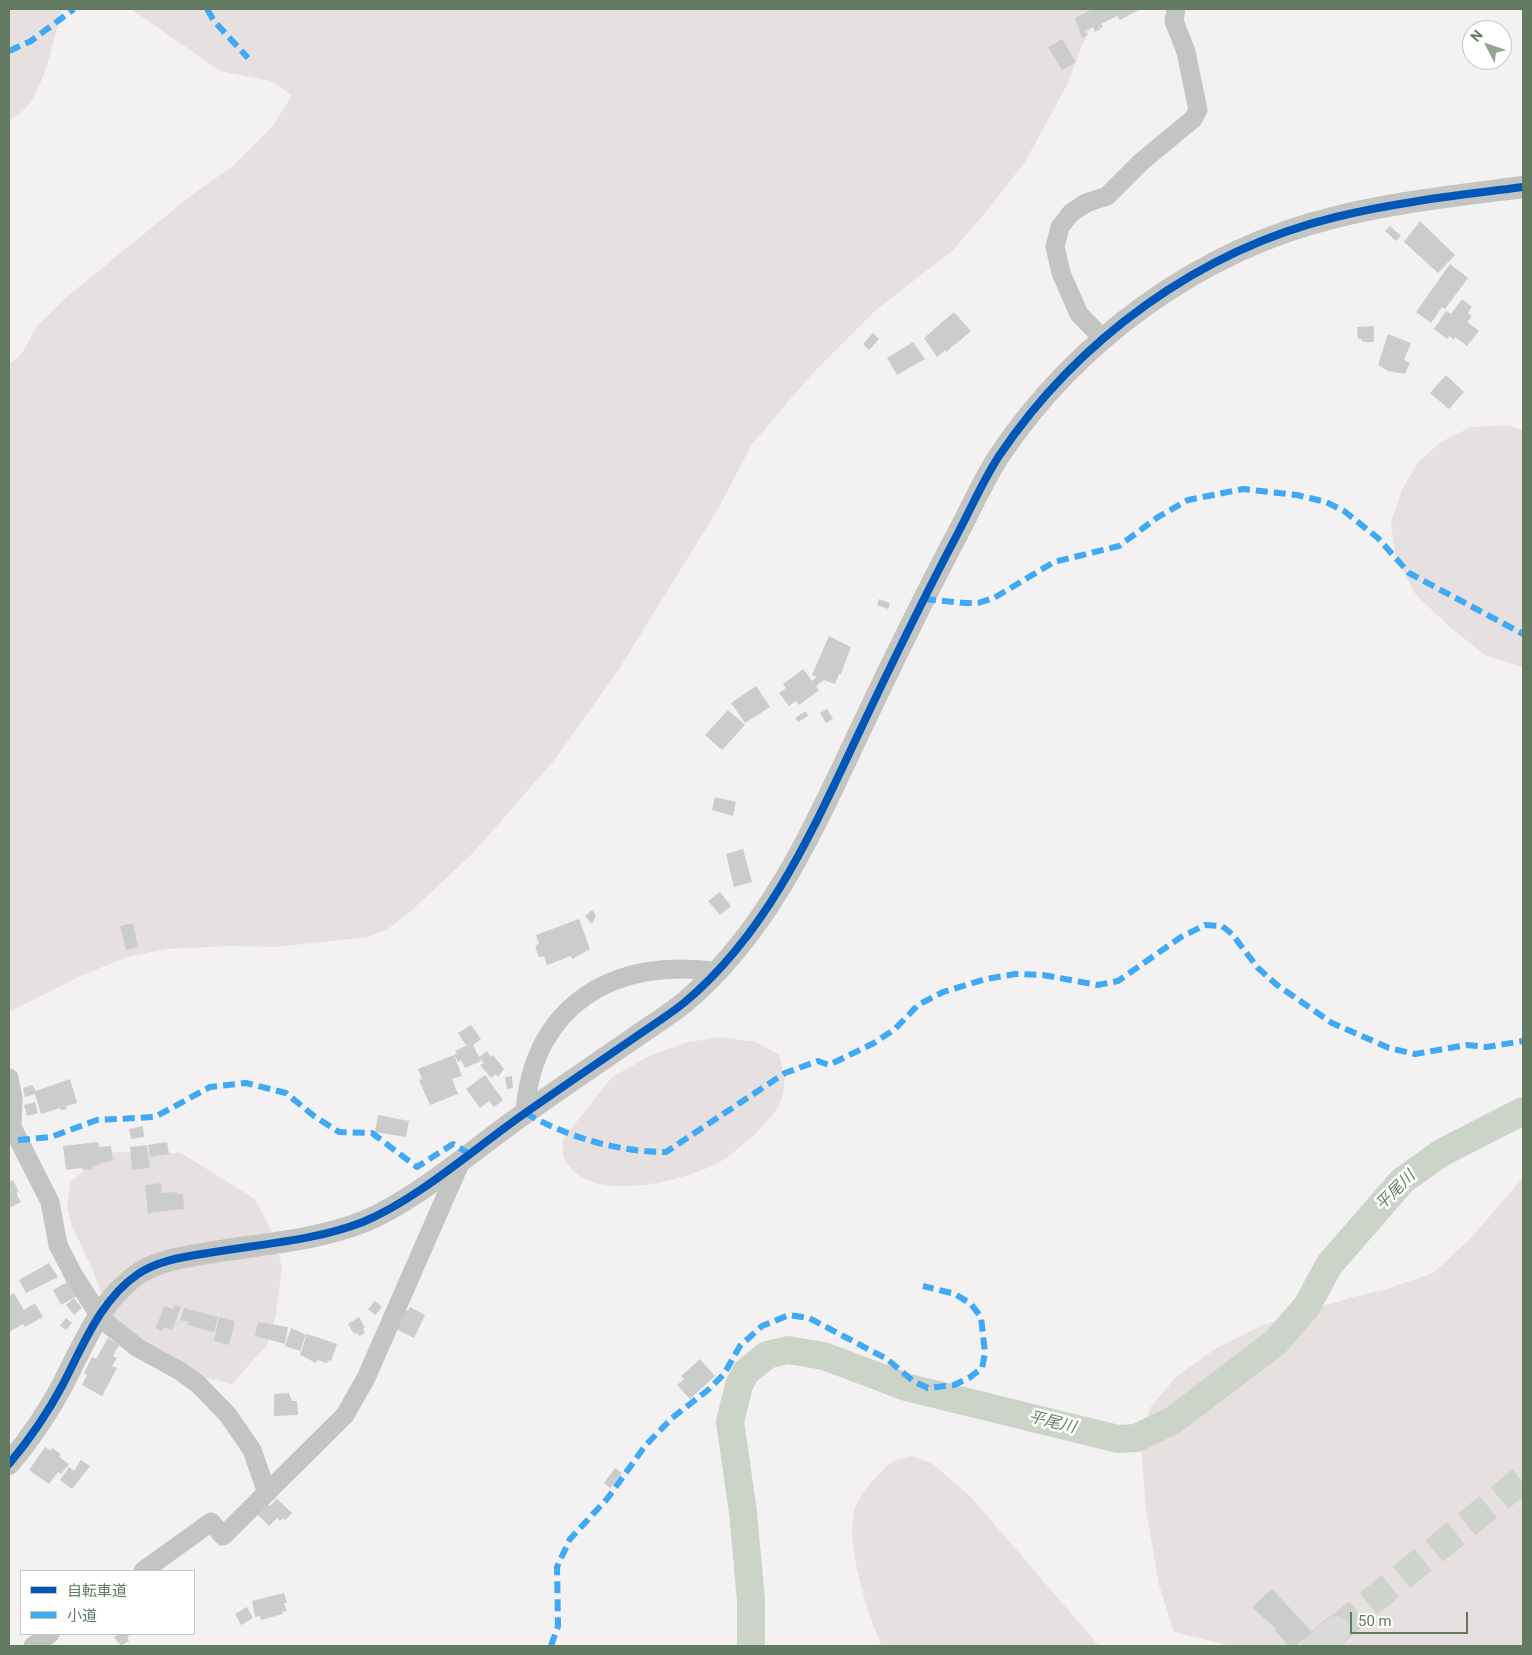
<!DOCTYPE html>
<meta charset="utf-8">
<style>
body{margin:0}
#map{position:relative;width:1532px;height:1655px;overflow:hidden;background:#f3f1f2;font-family:Roboto,"Noto Sans JP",sans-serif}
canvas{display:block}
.frame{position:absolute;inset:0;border:10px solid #617a61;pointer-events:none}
.legend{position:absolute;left:20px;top:1570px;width:175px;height:65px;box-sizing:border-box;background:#fff;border:1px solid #c0cac0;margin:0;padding:6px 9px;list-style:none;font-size:15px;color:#617a61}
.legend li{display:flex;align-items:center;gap:10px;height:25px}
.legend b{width:25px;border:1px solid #c0cac0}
.north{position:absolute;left:1462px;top:20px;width:50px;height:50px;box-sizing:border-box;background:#fff;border:1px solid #c0cac0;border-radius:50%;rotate:311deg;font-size:14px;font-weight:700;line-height:20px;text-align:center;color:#617a61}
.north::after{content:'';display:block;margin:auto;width:18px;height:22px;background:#94a494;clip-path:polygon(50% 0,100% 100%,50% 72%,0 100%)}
.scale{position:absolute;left:1350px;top:1612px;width:118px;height:22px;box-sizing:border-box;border:2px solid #617a61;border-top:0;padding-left:6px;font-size:15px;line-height:18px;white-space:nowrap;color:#617a61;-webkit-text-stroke:4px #fff;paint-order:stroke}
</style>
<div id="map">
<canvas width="1532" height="1655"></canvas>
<div class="frame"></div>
<ul class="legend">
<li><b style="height:6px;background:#0057b8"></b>自転車道</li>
<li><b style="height:6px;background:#3fa9f5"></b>小道</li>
</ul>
<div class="north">N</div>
<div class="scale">50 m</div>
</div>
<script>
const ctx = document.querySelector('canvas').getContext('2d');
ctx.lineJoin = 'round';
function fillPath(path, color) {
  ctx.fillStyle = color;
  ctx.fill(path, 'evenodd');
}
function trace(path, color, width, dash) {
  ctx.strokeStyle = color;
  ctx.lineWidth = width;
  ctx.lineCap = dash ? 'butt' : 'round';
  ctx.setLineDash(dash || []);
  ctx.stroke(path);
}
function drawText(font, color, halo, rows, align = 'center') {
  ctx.font = font + ' Roboto,"Noto Sans JP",sans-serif';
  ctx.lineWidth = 5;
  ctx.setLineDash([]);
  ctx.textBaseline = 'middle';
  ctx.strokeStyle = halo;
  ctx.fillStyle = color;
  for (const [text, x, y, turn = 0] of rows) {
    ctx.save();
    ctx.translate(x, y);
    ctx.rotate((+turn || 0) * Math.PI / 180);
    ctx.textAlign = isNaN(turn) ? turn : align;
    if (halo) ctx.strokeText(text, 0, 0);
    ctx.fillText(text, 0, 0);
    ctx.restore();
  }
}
const green = new Path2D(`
 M 9,9 L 62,9 C 52,41 44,107 9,120 Z
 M 131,9 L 1101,9 L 1082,46 L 1067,85 L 1025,162 L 981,218 L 952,251 L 876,310 L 812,374 L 752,444 L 718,509 L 619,669 L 556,758 L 472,854 L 412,910 L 388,929 L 368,937 L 276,947 L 231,946 L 166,949 L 127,957 L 78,977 L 9,1012 L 9,365 L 22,353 L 37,326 L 69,295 L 188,198 L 234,165 L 273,126 L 292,95 L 271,81 L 220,71 Z
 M 1508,425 L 1523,431 L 1523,667 L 1487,656 L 1452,629 L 1416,595 L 1395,555 L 1391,522 L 1402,490 L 1418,462 L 1441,442 L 1471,427 Z
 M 720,1037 L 756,1042 L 779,1055 C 784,1071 787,1087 780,1103 C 773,1120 732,1157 714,1165 C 678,1182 587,1206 564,1158 C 562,1153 563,1144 563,1139 L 612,1077 L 648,1057 L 684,1043 Z
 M 109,1152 L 181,1153 L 255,1199 L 272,1232 L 282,1267 L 276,1314 L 267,1345 L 232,1384 L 193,1374 L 127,1342 L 107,1309 L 91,1266 L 71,1224 L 67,1205 L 71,1181 Z
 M 1523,1178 L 1523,1646 L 1232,1646 L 1174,1632 L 1159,1585 L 1146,1509 L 1141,1445 L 1150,1408 L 1176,1377 L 1215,1349 L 1262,1325 L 1353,1297 L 1384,1290 L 1433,1273 L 1470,1239 Z
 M 912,1456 L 933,1464 L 971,1497 L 1099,1646 L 882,1646 C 868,1615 844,1541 855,1508 C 859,1495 882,1468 894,1461 C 899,1458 906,1458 912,1456 Z`);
const river = new Path2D(`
 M 751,1646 L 751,1601 L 743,1512 L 730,1422 L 739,1385 L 746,1372 L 767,1355 L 788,1350 L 824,1356 L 906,1387 L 1118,1439 L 1136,1438 L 1172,1421 L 1276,1342 L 1307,1306 L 1329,1265 L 1402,1181 L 1441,1153 L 1523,1111`);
const building = new Path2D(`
 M 1093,9 L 1141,9 L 1120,20 L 1117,16 L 1101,24 L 1103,27 L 1100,28 L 1096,19 L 1100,29 L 1095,32 L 1093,27 L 1084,31 L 1087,35 L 1082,38 L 1075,18 Z
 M 1062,39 L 1076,62 L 1062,70 L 1048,47 Z
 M 1420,221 L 1455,255 L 1438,273 L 1404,242 Z
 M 1390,226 L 1401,236 L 1396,241 L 1385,231 Z
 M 1450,264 L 1468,278 L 1445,309 L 1442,307 L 1431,323 L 1416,312 Z
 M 1462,299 L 1472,307 L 1468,313 L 1472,316 L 1467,322 L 1479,331 L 1467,346 L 1455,337 L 1454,340 L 1449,336 L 1447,339 L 1434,329 L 1446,311 L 1451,314 Z
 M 954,312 L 971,331 L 946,352 L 945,350 L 937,357 L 924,338 Z
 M 1374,326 L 1374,342 L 1362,342 L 1362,339 L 1358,339 L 1357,327 Z
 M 873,333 L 879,339 L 869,350 L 863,344 Z
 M 1388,334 L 1411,343 L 1404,360 L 1410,363 L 1405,374 L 1388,371 L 1378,365 Z
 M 913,342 L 925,359 L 897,375 L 887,358 Z
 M 1446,375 L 1464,392 L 1449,409 L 1430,393 Z
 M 879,599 L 890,603 L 888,609 L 877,605 Z
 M 829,636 L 851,647 L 841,674 L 839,674 L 835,684 L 824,680 L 816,686 L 819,690 L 799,705 L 796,701 L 789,706 L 779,693 L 786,688 L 783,684 L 803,669 L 812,681 L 817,677 L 812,675 Z
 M 756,686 L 770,707 L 745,723 L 731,703 Z
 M 827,709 L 833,719 L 826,723 L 820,713 Z
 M 728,710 L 745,725 L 722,750 L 705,735 Z
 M 806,711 L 808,716 L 798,722 L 795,718 Z
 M 715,797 L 736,802 L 733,816 L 712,810 Z
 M 743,849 L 752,882 L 734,887 L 726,854 Z
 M 720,892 L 731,906 L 720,915 L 708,901 Z
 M 592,910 L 596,915 L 592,924 L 585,916 Z
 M 579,919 L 590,949 L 572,959 L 571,956 L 547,965 L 544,956 L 539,957 L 535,946 L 539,944 L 536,935 Z
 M 133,923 L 138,947 L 126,950 L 120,926 Z
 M 471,1025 L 481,1039 L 473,1045 L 481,1061 L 465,1068 L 461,1060 L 458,1062 L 454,1054 L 457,1053 L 455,1051 L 473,1042 L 466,1045 L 458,1033 Z
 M 487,1051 L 491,1057 L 493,1055 L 504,1069 L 498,1077 L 496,1074 L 491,1078 L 480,1065 L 484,1063 L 479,1057 Z
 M 454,1055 L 462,1076 L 452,1079 L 458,1094 L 430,1105 L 419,1080 L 422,1079 L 418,1069 Z
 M 485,1075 L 503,1100 L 494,1107 L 489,1101 L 480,1108 L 466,1089 Z
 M 512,1076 L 513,1088 L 507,1089 L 505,1077 Z
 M 70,1079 L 77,1103 L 66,1106 L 67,1109 L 61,1110 L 60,1108 L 41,1114 L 35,1094 L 25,1097 L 23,1088 L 32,1085 L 36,1091 Z
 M 35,1102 L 38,1113 L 27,1116 L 24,1105 Z
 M 378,1115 L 409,1121 L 406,1137 L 375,1132 Z
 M 143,1126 L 144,1137 L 131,1139 L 129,1129 Z
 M 98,1142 L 99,1147 L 111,1146 L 113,1161 L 100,1163 L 100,1165 L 92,1166 L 93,1169 L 83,1170 L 82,1168 L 66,1170 L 63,1146 Z
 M 167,1142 L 169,1154 L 150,1157 L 148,1145 Z
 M 147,1145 L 150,1168 L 132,1170 L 130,1147 Z
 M 13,1180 L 19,1192 L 16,1193 L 21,1202 L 9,1208 L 9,1182 Z
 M 161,1183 L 162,1193 L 177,1192 L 177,1194 L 183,1194 L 184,1209 L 148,1213 L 145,1185 Z
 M 49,1263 L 58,1277 L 26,1293 L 19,1280 Z
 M 69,1281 L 77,1296 L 61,1305 L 53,1290 Z
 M 14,1293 L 24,1310 L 35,1303 L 43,1317 L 25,1327 L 23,1324 L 9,1332 L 9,1296 Z
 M 74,1298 L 82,1308 L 74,1315 L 66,1305 Z
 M 375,1301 L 382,1307 L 375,1315 L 368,1309 Z
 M 175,1305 L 181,1307 L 172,1330 L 164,1327 L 162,1331 L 156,1328 L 164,1306 L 173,1309 Z
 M 410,1307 L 425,1315 L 414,1338 L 396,1329 L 406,1310 L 408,1311 Z
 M 184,1308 L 218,1317 L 214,1332 L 187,1325 L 188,1322 L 180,1320 Z
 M 219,1317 L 235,1321 L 229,1345 L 214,1341 Z
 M 359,1317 L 365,1328 L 363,1329 L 365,1333 L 359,1336 L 357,1333 L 354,1334 L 348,1324 Z
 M 66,1318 L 72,1323 L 66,1330 L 60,1326 Z
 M 258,1322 L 288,1327 L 285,1344 L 255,1336 Z
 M 291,1328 L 306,1335 L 300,1351 L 285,1346 Z
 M 307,1334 L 337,1344 L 331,1361 L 328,1360 L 327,1363 L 317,1360 L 316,1363 L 300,1355 Z
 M 108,1338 L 119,1345 L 113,1356 L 117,1358 L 112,1366 L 117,1368 L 102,1396 L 82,1385 L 87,1375 L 84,1373 L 92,1357 L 96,1359 Z
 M 700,1359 L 715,1376 L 690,1399 L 677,1385 L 684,1379 L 681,1376 Z
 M 289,1393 L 292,1401 L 297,1401 L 298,1415 L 274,1416 L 274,1394 Z
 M 45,1447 L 51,1451 L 52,1448 L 61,1454 L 59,1457 L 69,1464 L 61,1474 L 58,1472 L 49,1484 L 29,1470 Z
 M 81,1460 L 90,1466 L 72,1489 L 60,1480 L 69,1467 L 74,1471 Z
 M 615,1468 L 622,1473 L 610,1488 L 604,1483 Z
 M 277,1499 L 292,1513 L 285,1520 L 283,1518 L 280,1521 L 277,1518 L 269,1526 L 256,1513 L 266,1503 L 270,1506 Z
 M 1272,1589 L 1312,1632 L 1296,1646 L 1289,1646 L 1275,1631 L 1276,1629 L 1252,1607 Z
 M 284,1593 L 287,1603 L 284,1603 L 287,1611 L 282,1612 L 283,1614 L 261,1620 L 260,1616 L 255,1617 L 252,1601 Z
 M 247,1607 L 253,1618 L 241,1625 L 235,1614 Z
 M 119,1634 L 132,1634 L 127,1637 L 129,1641 L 121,1646 L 114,1637 Z`);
const motorwayTunnel = new Path2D(`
 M 1336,1630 L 1523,1479`);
const minor = new Path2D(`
 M 1103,339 L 1079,314 L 1061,273 L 1055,247 L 1060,227 L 1071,213 L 1086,203 L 1107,196 L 1141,162 L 1193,119 L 1198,110 L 1186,52 L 1174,21 L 1176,9
 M 9,1078 L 13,1098 L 12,1127 L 50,1202 L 58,1245 L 74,1276 L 94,1307 L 109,1325 L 138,1348 L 180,1371 L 198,1384 L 228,1415 L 252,1450 L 267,1493
 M 525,1113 C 532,1004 616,956 719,972
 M 143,1571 L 211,1522 L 223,1536 L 345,1415 L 366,1378 L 462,1159
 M 33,1646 L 50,1634`);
const tertiary = new Path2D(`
 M 9,1464 C 29,1440 47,1414 62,1386 C 83,1346 100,1300 138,1274 C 159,1260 184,1257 208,1253 C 260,1244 314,1241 363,1222 C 416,1200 473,1150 521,1116 C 558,1090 596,1064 634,1038 C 651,1026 669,1015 685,1002 C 767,933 811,834 856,739 C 889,669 923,599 959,531 C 972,506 984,479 999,456 C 1077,340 1199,250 1336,217 C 1397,202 1461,195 1523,187`);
const motorway = new Path2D(`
 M 1318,1646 L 1336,1630`);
const quiet = new Path2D(`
 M 207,9 L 214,21 L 248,58
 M 9,51 L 31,41 L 74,9
 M 924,599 L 965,603 L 978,603 L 994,598 L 1054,562 L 1119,546 L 1158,517 L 1188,500 L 1243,489 L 1297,495 L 1326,502 L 1344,511 L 1378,538 L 1409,573 L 1523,634
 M 525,1113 C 568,1137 617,1152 666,1152 L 785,1073 L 818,1061 L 829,1065 L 874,1043 L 895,1029 L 918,1005 L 943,992 L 986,979 L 1015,974 L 1043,975 L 1098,985 L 1118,981 L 1181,937 L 1205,925 L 1222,926 L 1232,934 L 1258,968 L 1277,985 L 1332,1023 L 1389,1048 L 1415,1054 L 1467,1045 L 1487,1047 L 1523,1041
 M 18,1140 L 51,1137 L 97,1120 L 155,1117 L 210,1087 L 246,1083 L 286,1093 L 314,1116 L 339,1132 L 372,1133 L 417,1167 L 453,1144 L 468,1153
 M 551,1646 L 558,1626 L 557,1567 L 570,1539 L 607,1499 L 645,1446 L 672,1418 L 708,1390 L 724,1374 L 740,1346 L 762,1326 L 789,1315 L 809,1318 L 887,1359 L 913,1381 L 928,1388 L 954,1385 L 969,1378 L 982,1368 L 985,1353 L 981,1317 L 971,1304 L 955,1294 L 923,1286`);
const cycleway = new Path2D(`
 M 9,1464 C 29,1440 47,1414 62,1386 C 83,1346 100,1300 138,1274 C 159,1260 184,1257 208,1253 C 260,1244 314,1241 363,1222 C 416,1200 473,1150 521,1116 C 558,1090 596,1064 634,1038 C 651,1026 669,1015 685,1002 C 767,933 811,834 856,739 C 889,669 923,599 959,531 C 972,506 984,479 999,456 C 1077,340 1199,250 1336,217 C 1397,202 1461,195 1523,187`);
const waterNames = [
 ["平尾川",1396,1191,-45],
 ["平尾川",1052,1423,14]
];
fillPath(green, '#e6e1e0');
trace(river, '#ccd4ca', 28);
fillPath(building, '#cbcdcb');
trace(motorwayTunnel, '#ced3ce', 28, [28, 14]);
trace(motorway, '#cececd', 30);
trace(minor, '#c3c5c3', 19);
trace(tertiary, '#c3c5c3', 22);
trace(motorway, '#dadbda', 28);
trace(quiet, '#3fa9f5', 6, [12, 6]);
trace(cycleway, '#0057b8', 8);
drawText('italic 16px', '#657d60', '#fff', waterNames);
</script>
